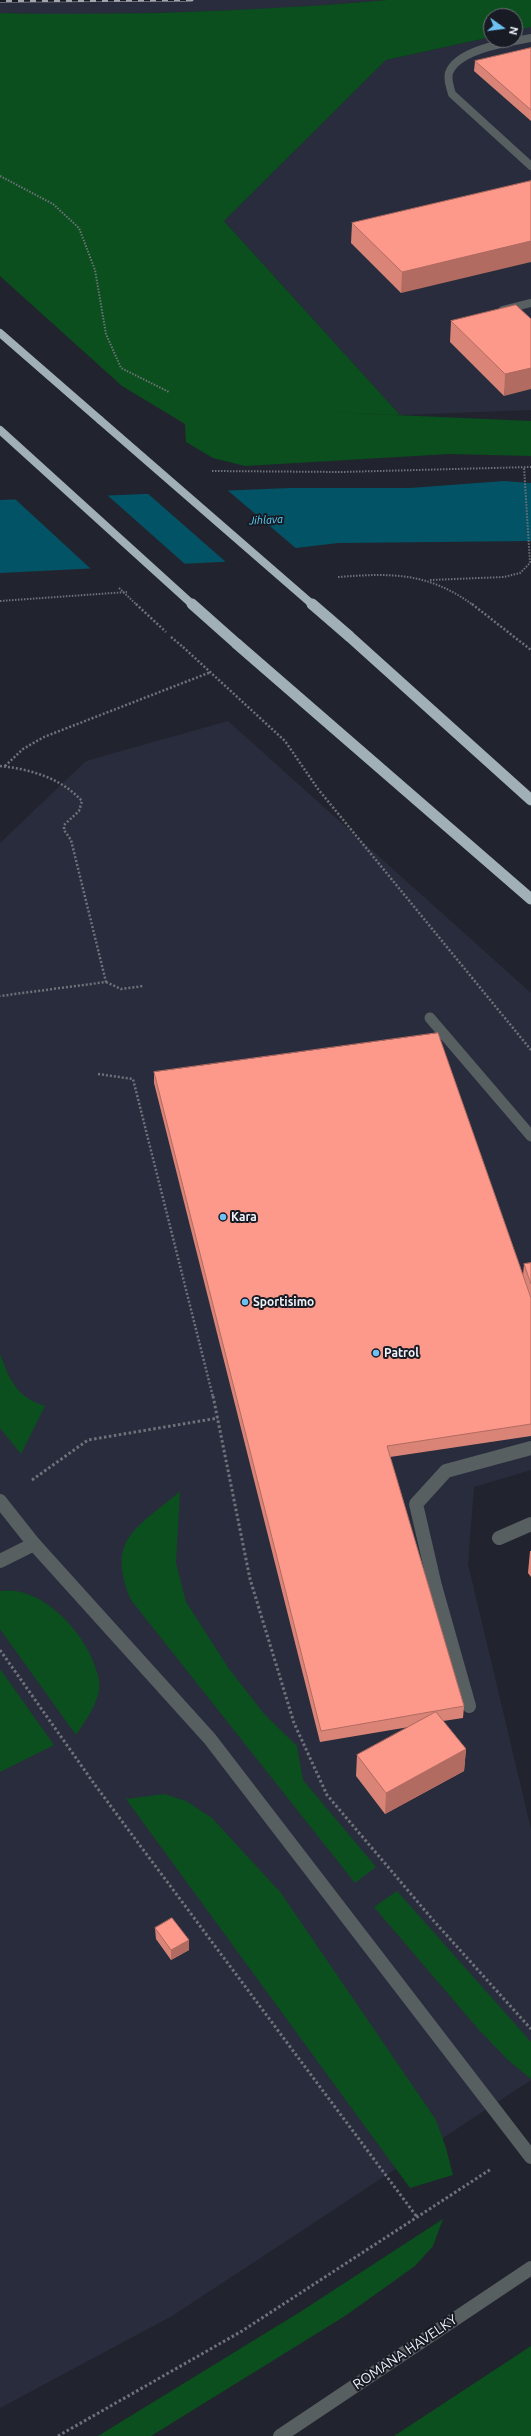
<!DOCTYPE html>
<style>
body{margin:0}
#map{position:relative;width:531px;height:2436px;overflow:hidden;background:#21242e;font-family:Ubuntu,sans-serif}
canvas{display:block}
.north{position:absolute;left:483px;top:8px;width:40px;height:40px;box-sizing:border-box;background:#181a24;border:1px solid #6f717a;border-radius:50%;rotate:104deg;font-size:11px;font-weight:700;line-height:16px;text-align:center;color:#f1f3fa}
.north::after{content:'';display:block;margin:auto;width:14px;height:18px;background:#6ec2f3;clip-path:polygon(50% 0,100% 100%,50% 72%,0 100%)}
</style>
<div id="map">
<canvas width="531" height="2436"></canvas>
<div class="north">N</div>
</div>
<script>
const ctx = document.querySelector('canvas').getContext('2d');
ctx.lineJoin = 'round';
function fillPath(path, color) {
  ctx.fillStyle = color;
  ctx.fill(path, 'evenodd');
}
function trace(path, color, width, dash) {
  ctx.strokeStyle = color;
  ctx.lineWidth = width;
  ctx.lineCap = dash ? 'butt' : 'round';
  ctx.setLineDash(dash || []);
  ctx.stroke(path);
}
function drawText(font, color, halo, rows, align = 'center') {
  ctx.font = font + ' Ubuntu,sans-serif';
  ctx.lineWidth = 4;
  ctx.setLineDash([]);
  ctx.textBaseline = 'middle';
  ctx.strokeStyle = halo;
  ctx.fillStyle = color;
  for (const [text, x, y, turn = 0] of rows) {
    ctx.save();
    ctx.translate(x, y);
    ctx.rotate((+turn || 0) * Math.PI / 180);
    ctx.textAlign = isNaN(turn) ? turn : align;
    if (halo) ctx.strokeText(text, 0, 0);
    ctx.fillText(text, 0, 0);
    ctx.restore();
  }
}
const built = new Path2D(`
 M 0,0 L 387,0 L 272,9 L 85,15 L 0,13 Z
 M 531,27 L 531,410 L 400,415 L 224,221 L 386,60 L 491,37 L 491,40 L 515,40 L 515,31 Z
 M 228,721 L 531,993 L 531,1470 L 474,1487 L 468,1564 L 531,1829 L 531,2080 L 172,2316 L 0,2408 L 0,843 L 86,761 Z`);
const green = new Path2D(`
 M 387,0 L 531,0 L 531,27 L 515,31 L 515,16 L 491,16 L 491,37 L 386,60 L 224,221 L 400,415 L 327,412 L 531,421 L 531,456 L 449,454 L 245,466 L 213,458 L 186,442 L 185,424 L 122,386 L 0,276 L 0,13 C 130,16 258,11 387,0 Z
 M 0,1354 C 10,1380 16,1397 45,1406 L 21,1454 L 0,1428 Z
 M 180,1491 L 176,1563 L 186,1602 L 229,1669 L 265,1715 L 297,1746 L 303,1780 L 376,1867 L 355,1883 L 131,1600 C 105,1538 138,1528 180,1491 Z
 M 0,1591 C 44,1584 92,1639 99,1680 C 102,1699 86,1720 76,1735 L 0,1629 Z
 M 0,1669 L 54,1745 L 0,1772 Z
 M 164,1794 L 186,1801 L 212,1818 L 281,1893 L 436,2120 L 446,2148 L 453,2175 L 410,2188 L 126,1799 Z
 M 397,1891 L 531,2042 L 531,2079 L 508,2060 L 479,2030 L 374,1907 Z
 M 443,2219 L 433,2246 L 415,2266 L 345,2316 L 151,2436 L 98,2436 L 300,2312 Z
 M 531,2346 L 531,2436 L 394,2436 Z`);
const water = new Path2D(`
 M 504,481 L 531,483 L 531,541 L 338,543 L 296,548 L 260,560 L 0,573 L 0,500 L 290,488 L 410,488 Z`);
const pier = new Path2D(`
 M 226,489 L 298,550 L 260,561 L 227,563 L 146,492 Z
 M 106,494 L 186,565 L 92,570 L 14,498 Z`);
const pathFar2 = new Path2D(`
 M 0,176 L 53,204 L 79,228 L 95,270 L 106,334 L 121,368 L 169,392
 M 212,471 L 341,472 L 531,467
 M 338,577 C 391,573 428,572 473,605
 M 430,580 L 504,577 L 520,573 L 530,563 L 524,467
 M 0,601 L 127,592`);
const pathFar1 = new Path2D(`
 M 472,604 L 531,650
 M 183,647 L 285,741 L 318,789 L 531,1050
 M 0,766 C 30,769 61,778 82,801 L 79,811 L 64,825 L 64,830 L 71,840 L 106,982 L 0,996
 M 5,766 L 23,749 L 44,737 L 211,672
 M 106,982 L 121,989 L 143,986
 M 98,1074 L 133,1079 L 213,1397`);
const path = new Path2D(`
 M 213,1396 L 250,1579 L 294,1723 L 327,1795 L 433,1920 L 531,2029
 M 32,1480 L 88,1440 L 218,1418
 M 0,1650 L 95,1785 L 417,2217
 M 58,2436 L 242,2331 L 491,2169`);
const minorFar2 = new Path2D(`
 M 531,38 C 510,42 457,49 449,73 C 447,81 450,86 452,94 L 531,166
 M 503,310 L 531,303`);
const minorFar1 = new Path2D(`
 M 430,1018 L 531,1136`);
const minor = new Path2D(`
 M 0,1501 L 34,1544 L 210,1739 L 531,2157
 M 499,1538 L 531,1524
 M 0,1561 L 34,1544
 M 469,1706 L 435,1586 L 416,1504 L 446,1471 L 531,1448
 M 280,2436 L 531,2268`);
const highwayFar1 = new Path2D(`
 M 0,333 L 100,420`);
const highway = new Path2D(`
 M 349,636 L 531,800
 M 237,644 L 531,899`);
const rail = new Path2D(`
 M 0,1 L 192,0`);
const pathBridgeFar1 = new Path2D(`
 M 119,588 L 137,605`);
const pathBridge = new Path2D(`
 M 136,604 L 166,632
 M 171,637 L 183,647`);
const highwayBridgeFar1 = new Path2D(`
 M 100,420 L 313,605
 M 0,430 L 193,605`);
const highwayBridge = new Path2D(`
 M 192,604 L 237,644
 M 312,604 L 349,636`);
const wall = new Path2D(`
 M 531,48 L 531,121 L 474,71 L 475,61 Z
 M 531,181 L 401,293 L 351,243 L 352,223 Z
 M 516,305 L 504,396 L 450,342 L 451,321 Z
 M 154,1072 L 523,1275 L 524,1264 L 531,1263 L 531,1436 L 390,1457 L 464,1706 L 463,1718 L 443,1721 L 466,1749 L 464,1771 L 385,1814 L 356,1776 L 357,1755 L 409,1727 L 320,1742 L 154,1083 Z
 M 530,1551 L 531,1551 L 531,1577 L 528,1573 Z
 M 155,1928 L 189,1950 L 171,1960 L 156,1939 Z`);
const shadedWall = new Path2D(`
 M 531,241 L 531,262 L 401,293 L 402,272 Z
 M 531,368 L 531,389 L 504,396 L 505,374 Z
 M 466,1749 L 464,1771 L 385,1814 L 386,1793 Z
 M 189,1940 L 189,1950 L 171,1960 L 171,1950 Z`);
const building = new Path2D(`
 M 531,48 L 531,110 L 475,61 Z
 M 531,181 L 531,241 L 402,272 L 352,223 Z
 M 516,305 L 531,319 L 531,368 L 505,374 L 451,321 Z
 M 438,1033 L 531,1298 L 531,1424 L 387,1446 L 464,1706 L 321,1731 L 154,1072 Z
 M 531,1263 L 531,1284 L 524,1264 Z
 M 436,1712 L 466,1749 L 386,1793 L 357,1755 Z
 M 172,1918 L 189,1940 L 171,1950 L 155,1928 Z`);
const markers = [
 [223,1217,4,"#6ec2f3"],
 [245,1302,4,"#6ec2f3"],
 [376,1353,4,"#6ec2f3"]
];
const farWaternames = [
 ["Jihlava",266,520,-3]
];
const poiNames = [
 ["Kara",231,1217],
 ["Sportisimo",253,1302],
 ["Patrol",384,1353]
];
const nearStreetnames = [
 ["ROMANA HAVELKY",405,2352,-34]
];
fillPath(built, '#292c3c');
fillPath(green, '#0a4f1d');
fillPath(water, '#035366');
fillPath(pier, '#21242e');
trace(pathFar2, '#6f727b', 2, [1.5, 1.5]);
trace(pathFar1, '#6f727b', 2.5, [2, 2]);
trace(path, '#6f727b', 3, [2.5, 2.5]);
trace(minorFar2, '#585f61', 8);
trace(minorFar1, '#585f61', 11);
trace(minor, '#585f61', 14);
trace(highwayFar1, '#a0b0b6', 8);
trace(highway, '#a0b0b6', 11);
trace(rail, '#a4a6ae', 3);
trace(rail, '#181a24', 2, [6]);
trace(pathBridgeFar1, '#6f727b', 2, [1.5, 1.5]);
trace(pathBridge, '#6f727b', 2.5, [2, 2]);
trace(highwayBridgeFar1, '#a0b0b6', 8);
trace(highwayBridge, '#a0b0b6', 11);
fillPath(wall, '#da8477');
fillPath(shadedWall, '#b16b61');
fillPath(building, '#fd998a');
trace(building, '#b16b61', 1);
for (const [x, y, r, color] of markers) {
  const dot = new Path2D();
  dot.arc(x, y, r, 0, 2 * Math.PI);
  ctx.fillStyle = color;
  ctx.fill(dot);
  trace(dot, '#181a24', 1.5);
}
drawText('italic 11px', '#58d8fc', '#181a24', farWaternames);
drawText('bold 12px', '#f1f3fa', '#181a24', poiNames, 'left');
drawText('14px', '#f1f3fa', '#181a24', nearStreetnames);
</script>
